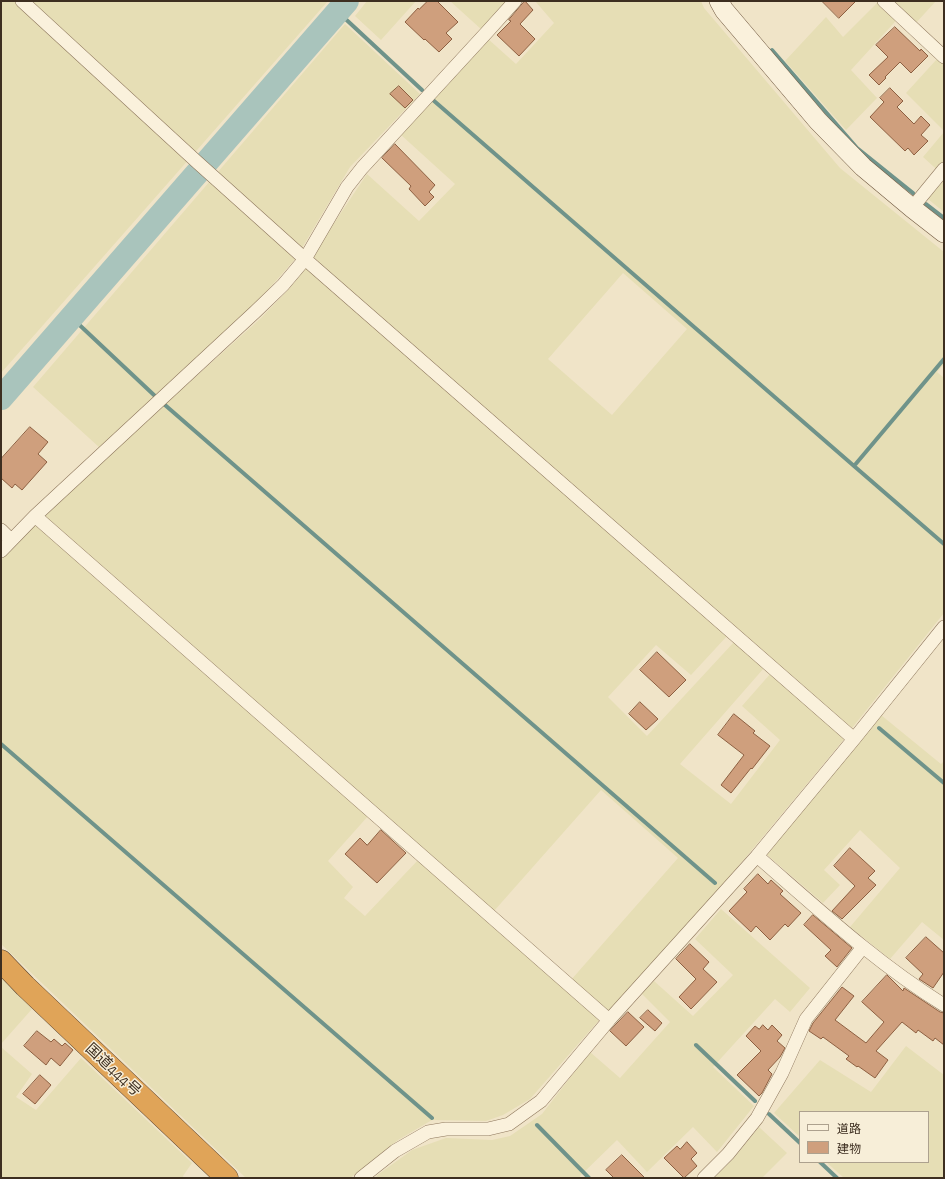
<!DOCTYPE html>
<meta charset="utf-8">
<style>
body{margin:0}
#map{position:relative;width:945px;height:1179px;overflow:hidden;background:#f0e4c8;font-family:"Zilla Slab","Noto Sans JP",serif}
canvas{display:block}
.frame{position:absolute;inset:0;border:2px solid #3d2e20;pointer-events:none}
.legend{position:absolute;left:799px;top:1111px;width:130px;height:52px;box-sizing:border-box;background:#f7eed8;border:1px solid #ada18e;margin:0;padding:5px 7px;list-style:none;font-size:12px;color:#3d2e20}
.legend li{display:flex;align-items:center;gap:8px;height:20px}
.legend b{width:20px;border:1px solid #ada18e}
</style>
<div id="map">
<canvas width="945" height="1179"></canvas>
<div class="frame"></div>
<ul class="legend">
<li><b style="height:5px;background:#faf1dc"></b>道路</li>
<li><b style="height:11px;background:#cf9f7d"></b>建物</li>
</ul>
</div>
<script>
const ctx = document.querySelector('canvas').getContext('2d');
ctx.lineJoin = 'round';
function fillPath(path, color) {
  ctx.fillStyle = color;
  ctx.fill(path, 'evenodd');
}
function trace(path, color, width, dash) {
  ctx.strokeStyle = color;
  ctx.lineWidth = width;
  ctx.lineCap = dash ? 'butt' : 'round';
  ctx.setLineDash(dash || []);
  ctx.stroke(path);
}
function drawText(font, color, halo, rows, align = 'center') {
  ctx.font = font + ' "Zilla Slab","Noto Sans JP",serif';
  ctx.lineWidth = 3;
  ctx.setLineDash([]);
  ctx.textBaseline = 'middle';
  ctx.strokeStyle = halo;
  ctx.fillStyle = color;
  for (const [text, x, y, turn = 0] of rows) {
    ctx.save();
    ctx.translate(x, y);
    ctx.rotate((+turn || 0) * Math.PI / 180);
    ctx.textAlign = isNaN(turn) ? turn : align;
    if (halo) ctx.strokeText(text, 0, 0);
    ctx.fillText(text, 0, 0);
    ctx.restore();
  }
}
const farmland = new Path2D(`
 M 1,1 L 328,1 L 1,373 Z
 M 367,1 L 416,1 L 381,40 L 355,16 Z
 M 450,1 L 508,1 L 482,30 Z
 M 535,1 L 701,1 L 704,8 L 840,168 L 944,252 L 944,364 L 937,372 L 944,378 L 944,613 L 852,728 L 560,474 L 728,635 L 691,675 L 656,645 L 608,697 L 647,736 L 734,642 L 764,668 L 680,764 L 731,804 L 780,740 L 742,706 L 771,673 L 845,738 L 711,899 L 608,1012 L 571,980 L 678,858 L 601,790 L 494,911 L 43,514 L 260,319 L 289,289 L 307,267 L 496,418 L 312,256 L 367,174 L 419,221 L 455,184 L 400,134 L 487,38 L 516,64 L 554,23 ZM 623,273 L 687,329 L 612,415 L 548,359 Z
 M 879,1 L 936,1 L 915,24 L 903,13 L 851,70 L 877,98 L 846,130 L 785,61 L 826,17 L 843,37 Z
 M 345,24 L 420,94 L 350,167 L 296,258 L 259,300 L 100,448 L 33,387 Z
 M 937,59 L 944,65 L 944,131 L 906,93 Z
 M 944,132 L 944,176 L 923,157 Z
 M 944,178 L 944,212 L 928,199 Z
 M 36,523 L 369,815 L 328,861 L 353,887 L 344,898 L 365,916 L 419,859 L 601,1018 L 530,1099 L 503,1115 L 486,1121 L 432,1120 L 398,1140 L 366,1166 L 350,1178 L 246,1178 L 1,944 L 1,560 Z
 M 881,715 L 941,764 L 944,761 L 944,940 L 922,922 L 890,959 L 850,927 L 900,868 L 860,830 L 824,870 L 840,885 L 823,903 L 766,854 Z
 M 721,909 L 810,988 L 790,1012 L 775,999 L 713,1067 L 754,1106 L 717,1152 L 693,1127 L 647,1172 L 617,1140 L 580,1176 L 581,1178 L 379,1178 L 376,1176 L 412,1150 L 446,1138 L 492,1140 L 510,1136 L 542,1114 L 590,1052 L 620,1078 L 670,1022 L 641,993 L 654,981 L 693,1016 L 733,975 L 695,939 Z
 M 1,976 L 32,1009 L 1,1044 Z
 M 906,1046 L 944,1075 L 944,1178 L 844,1178 L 826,1162 L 928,1162 L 928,1112 L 800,1112 L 800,1137 L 774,1113 L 820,1060 L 871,1092 Z
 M 1,1047 L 32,1074 L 16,1097 L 36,1110 L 81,1058 L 192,1163 L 183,1176 L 184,1178 L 1,1178 Z
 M 759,1127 L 787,1153 L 762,1178 L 714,1178 L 733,1159 Z`);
const stream = new Path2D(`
 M 338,12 L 422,90
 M 772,50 L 857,148 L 913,193
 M 433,100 L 854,466 L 944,544
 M 926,204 L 944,218
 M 71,317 L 155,396
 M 165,405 L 715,883
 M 854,466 L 944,359
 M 879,728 L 944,783
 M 1,744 L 432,1118
 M 696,1045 L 755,1101
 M 769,1114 L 800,1143
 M 537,1125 L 589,1178
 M 820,1162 L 837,1178`);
const river = new Path2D(`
 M 1,398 L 347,1`);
const building = new Path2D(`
 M 428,1 L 437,1 L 458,22 L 446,33 L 452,39 L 439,52 L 425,39 L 424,40 L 405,22 L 418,8 L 419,9 Z
 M 525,1 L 533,10 L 520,24 L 535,39 L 519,56 L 497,35 L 511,21 L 509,20 Z
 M 822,1 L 856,1 L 839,18 Z
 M 895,27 L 920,51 L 921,49 L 928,56 L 911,73 L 900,62 L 885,77 L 886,78 L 879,85 L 869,75 L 888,57 L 876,45 Z
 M 399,86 L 413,100 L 405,108 L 390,94 Z
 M 890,88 L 903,101 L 897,107 L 914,124 L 921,116 L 930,125 L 921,135 L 928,141 L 914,155 L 908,148 L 905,151 L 870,117 L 884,102 L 880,98 Z
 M 395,144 L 435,185 L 429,192 L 434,197 L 425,206 L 409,189 L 411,186 L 382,158 Z
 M 30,427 L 48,442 L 38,454 L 47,462 L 22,490 L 15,484 L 12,488 L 1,478 L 1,459 Z
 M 657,652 L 686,680 L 669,697 L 640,670 Z
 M 640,702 L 658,719 L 646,730 L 629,714 Z
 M 734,714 L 755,731 L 753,733 L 770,746 L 752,769 L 751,768 L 731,793 L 721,785 L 744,755 L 718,735 Z
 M 381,830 L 406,853 L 377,883 L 345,854 L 360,838 L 367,845 Z
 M 850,848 L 875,871 L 868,878 L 876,885 L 842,919 L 832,911 L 855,886 L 834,866 Z
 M 758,874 L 768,884 L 771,880 L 783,891 L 780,894 L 801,913 L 788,927 L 785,924 L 770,940 L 756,926 L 751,932 L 729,911 L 747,892 L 744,889 Z
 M 813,915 L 852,948 L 837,967 L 825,956 L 831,950 L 804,925 Z
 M 926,937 L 944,953 L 944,972 L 933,988 L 919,979 L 923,974 L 906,958 Z
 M 690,944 L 709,962 L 703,969 L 717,982 L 691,1009 L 679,997 L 696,979 L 676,959 Z
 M 887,975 L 903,991 L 904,988 L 940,1012 L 944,1013 L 944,1045 L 935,1038 L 933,1041 L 918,1030 L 916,1033 L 902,1022 L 876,1051 L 888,1060 L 875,1078 L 858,1066 L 857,1067 L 846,1059 L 849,1056 L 823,1037 L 821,1039 L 809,1031 L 813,1023 L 842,987 L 854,996 L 835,1020 L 866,1043 L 884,1022 L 862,1002 Z
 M 648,1010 L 662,1023 L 655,1031 L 640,1018 Z
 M 628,1012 L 644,1027 L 626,1046 L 610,1031 Z
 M 763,1025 L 768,1030 L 772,1025 L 782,1035 L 777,1041 L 785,1048 L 780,1057 L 768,1070 L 772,1074 L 762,1093 L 759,1096 L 737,1075 L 761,1051 L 746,1036 L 755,1026 L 759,1029 Z
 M 37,1031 L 51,1042 L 54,1039 L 62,1046 L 65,1043 L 73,1050 L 60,1066 L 51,1058 L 46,1065 L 24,1046 Z
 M 40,1075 L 51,1085 L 35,1104 L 23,1094 Z
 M 687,1142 L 697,1153 L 691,1159 L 697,1166 L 684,1178 L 664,1158 L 677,1146 L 680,1149 Z
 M 622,1155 L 645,1178 L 614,1178 L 606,1170 Z`);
const street = new Path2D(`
 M 22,1 L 197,162 L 305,259 L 854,739
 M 884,1 L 944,57
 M 912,208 L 944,169
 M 35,516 L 609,1020
 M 1,530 L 11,540
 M 1,551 L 35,516 L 255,312 L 283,285 L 305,259 L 347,187 L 362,168 L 487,32 L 515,1
 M 757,856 C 817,908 876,963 944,1005
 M 361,1178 L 395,1151 L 428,1132 L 446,1129 L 488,1129 L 509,1124 L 541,1101 L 609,1020 L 757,856 L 854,739 L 944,627
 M 704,1178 L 728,1154 L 757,1118 L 782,1073 L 806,1019 L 863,947`);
const secondary = new Path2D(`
 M 719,1 L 724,10 L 818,121 L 863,167 L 912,208 L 944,233`);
const highway = new Path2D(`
 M 1,961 L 25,986 L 227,1178`);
const streetNames = [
 ["国道444号",113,1070,43]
];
fillPath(farmland, '#e6deb5');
trace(stream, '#6f938a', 4);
trace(river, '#a9c4bc', 24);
fillPath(building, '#cf9f7d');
trace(building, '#8d5f41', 1);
trace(street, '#8d765c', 14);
trace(secondary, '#6f573f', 20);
trace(highway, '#5b4430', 23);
trace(street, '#faf1dc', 13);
trace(secondary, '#faf1dc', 19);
trace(highway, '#e0a458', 22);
drawText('15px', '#3d2e20', '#f7eed8', streetNames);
</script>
